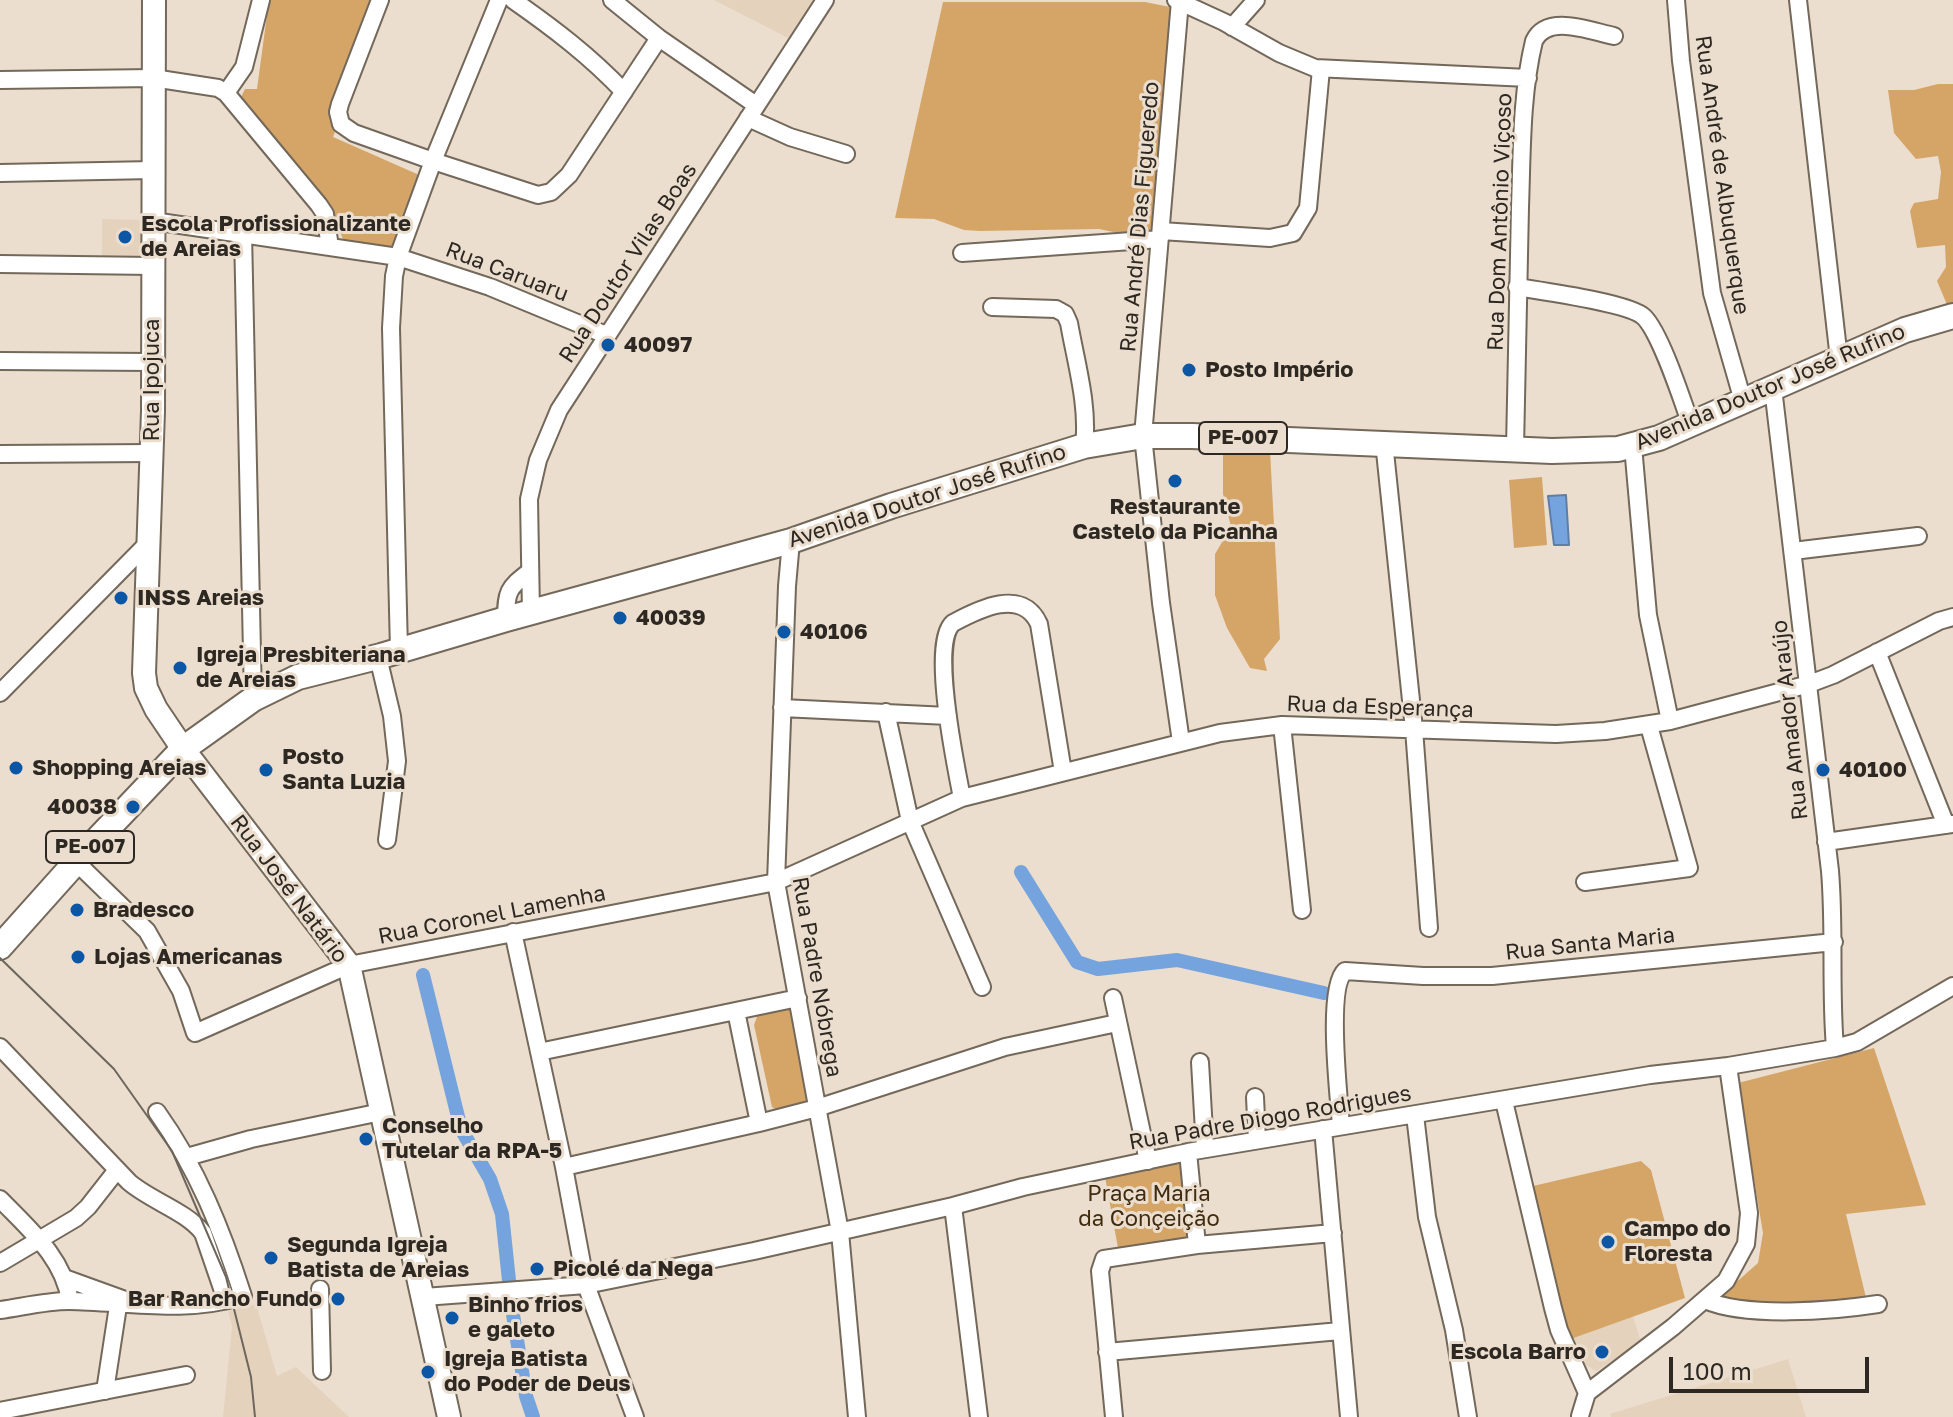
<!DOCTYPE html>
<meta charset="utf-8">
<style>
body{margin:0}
#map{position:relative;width:1953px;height:1417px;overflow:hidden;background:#ebdece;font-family:"Golos Text",sans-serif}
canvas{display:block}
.scale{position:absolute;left:1669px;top:1357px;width:200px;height:36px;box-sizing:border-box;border:4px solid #2d2822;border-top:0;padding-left:10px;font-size:24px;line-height:28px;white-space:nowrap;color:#2d2822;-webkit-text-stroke:6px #ebdece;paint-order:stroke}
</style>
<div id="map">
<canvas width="1953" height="1417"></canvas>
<div class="scale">100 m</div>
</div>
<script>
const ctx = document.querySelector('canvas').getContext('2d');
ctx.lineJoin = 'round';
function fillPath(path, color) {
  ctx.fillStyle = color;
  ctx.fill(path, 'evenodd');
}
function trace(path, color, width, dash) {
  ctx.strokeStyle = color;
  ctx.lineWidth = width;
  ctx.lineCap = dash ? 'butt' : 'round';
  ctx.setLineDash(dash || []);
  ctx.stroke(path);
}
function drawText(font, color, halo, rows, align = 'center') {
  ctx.font = font + ' "Golos Text",sans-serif';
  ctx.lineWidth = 6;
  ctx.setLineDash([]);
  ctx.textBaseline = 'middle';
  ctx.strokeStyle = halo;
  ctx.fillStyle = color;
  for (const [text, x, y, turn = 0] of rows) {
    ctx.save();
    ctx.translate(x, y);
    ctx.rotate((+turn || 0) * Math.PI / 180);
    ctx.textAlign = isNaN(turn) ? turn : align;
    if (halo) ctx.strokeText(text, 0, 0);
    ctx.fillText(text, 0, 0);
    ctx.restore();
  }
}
const built = new Path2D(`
 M 714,0 L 817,0 L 792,40 Z
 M 102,219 L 148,220 L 147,254 L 141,258 L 102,258 Z
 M 256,1304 L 277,1376 L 296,1367 L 349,1417 L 223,1417 L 232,1326 L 228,1311 Z
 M 1633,1316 L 1641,1342 L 1596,1371 L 1582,1363 L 1573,1338 Z
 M 1788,1359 L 1806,1417 L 1611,1417 L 1610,1414 Z`);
const green = new Path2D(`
 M 269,0 L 384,0 L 333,137 L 417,174 L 422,181 L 393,250 L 344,241 L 327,204 L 246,110 L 241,97 L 245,89 L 257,89 Z
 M 943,2 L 1145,2 L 1170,7 L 1156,231 L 1123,234 L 1099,229 L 980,231 L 964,230 L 934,219 L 895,218 Z
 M 1938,84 L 1953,84 L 1953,307 L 1948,307 L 1937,281 L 1946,267 L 1945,245 L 1917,248 L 1910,211 L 1914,203 L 1938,199 L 1941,172 L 1938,156 L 1916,159 L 1894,133 L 1888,90 L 1914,90 Z
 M 1223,449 L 1270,450 L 1280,639 L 1264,659 L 1267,671 L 1250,668 L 1227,628 L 1215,595 L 1215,554 L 1231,527 L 1223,494 Z
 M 1542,477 L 1547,545 L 1514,548 L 1509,480 Z
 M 790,1007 L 795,1008 L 816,1099 L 780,1112 L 772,1107 L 754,1025 L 758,1014 Z
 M 1874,1048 L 1926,1205 L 1846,1214 L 1867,1302 L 1767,1308 L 1716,1300 L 1758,1263 L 1763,1233 L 1738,1083 Z
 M 1641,1161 L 1651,1170 L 1685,1298 L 1568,1340 L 1533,1186 Z
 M 1176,1163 L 1182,1166 L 1189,1240 L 1118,1248 L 1105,1177 Z`);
const water = new Path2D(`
 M 1566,495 L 1569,545 L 1554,545 L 1548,496 Z`);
const canal = new Path2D(`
 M 1021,872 L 1077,962 L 1098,969 L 1177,960 L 1324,993
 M 423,975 L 461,1129 L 490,1179 L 502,1214 L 510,1290
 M 511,1302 L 526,1396 L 533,1417`);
const minor = new Path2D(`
 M 380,0 L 340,104 L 338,112 L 341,124 L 354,133 L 433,161 L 538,195 L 551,192 L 569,175 L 659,38
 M 513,0 C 553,28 590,56 624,92
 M 612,0 L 659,38 L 756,105
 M 1176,0 L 1224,22 L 1279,53 L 1315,68 L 1528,78
 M 1676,0 L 1681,61 L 1712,293 L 1743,401
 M 1798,0 L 1839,359
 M 1180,1 L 1143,436 L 1161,603 L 1181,742
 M 1232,27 L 1256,0
 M 0,80 L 153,78 L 218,88 L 226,93 L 319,205 L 325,214 L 330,247
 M 226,93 L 244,67 L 261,0
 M 748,118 L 790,137 L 846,154
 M 0,173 L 153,170
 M 153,221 L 398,257 L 490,287 L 606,335
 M 1161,231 L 1270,238 L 1293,233 L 1308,208 L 1321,69
 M 243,233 L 253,699
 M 962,253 L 1160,239
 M 0,264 L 153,266
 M 1517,287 C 1541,291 1630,303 1644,317 C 1661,334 1682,400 1691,425
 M 992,307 L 1056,309 L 1065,314 L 1069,323 C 1076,363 1089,406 1084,446
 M 0,361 L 153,362
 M 1773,388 L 1830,871 C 1835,930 1830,989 1835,1048
 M 1384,442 L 1414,729 L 1429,928
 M 1633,446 L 1648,615 L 1670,721
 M 1515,448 C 1516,368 1518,288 1520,207 C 1522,152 1521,95 1534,41 C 1547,13 1590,31 1614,36
 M 0,454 L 152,453
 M 791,541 L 787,586 L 776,882 L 840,1232 L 857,1417
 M 1793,551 L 1918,536
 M 531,613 L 529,499 L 538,460 L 559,410 L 825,0
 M 506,619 C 506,592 508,588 529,572
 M 399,650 L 391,328 L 394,276 L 398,257 L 433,161 L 499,0
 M 1877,652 L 1946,825
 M 378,657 L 392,716 L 397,761 L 387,840
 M 0,693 L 147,544
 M 782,708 L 948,716
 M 886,712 L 910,821 L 982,987
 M 1282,725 L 1302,910
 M 962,798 C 956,767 930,643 953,623 C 979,609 1022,587 1039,624 L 1063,772
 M 1826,842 L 1953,824
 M 76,862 L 147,931 L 181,991 L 195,1033 L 349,965 L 776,882 L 962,798 L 1220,733 L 1282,725 L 1556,734 L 1605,731 L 1670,721 L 1809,684 L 1833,675 L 1939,621 L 1953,617
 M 1585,882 L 1689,868 L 1649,726
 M 513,932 L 564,1167 L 586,1285 L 635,1417
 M 1113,998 L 1148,1161
 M 736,1011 L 759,1123
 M 0,1047 L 129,1182 C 151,1201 186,1211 203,1233 L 226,1300
 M 539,1052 L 798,998
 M 1200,1062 L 1205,1149
 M 1255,1097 L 1257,1140
 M 1504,1101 L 1553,1308 L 1559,1330 L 1587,1393
 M 1415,1115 L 1427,1217 L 1454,1330 L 1468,1417
 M 1341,1126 C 1339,1097 1326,988 1345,971 L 1423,976 L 1492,976 L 1834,942
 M 1323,1129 L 1349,1417
 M 1188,1152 L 1197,1245
 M 187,1157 L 251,1139 L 381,1112
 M 564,1167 L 759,1123 L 817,1108 L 1005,1047 L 1117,1023
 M 0,1199 C 29,1229 64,1258 70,1301
 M 953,1206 L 979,1417
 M 0,1263 L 76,1218 L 88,1207 L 117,1170
 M 67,1279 L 125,1300
 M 320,1289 L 322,1371
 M 424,1297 L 586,1285 L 754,1251 L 953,1206 L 1023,1187 L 1188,1152 L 1650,1075 L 1728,1066 L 1835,1048 L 1857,1042 L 1953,986
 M 1705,1300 C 1746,1318 1833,1311 1878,1304
 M 0,1310 C 22,1307 46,1301 69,1301 C 127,1302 185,1314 243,1296 C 222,1230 197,1168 157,1112
 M 1107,1352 L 1340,1331
 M 105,1391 L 118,1306
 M 0,1411 L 186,1375
 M 1580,1416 L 1587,1393 L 1673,1327 L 1726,1281 L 1746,1244 L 1749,1213 L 1728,1066
 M 1114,1417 L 1100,1271 L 1104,1259 L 1197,1245 L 1333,1233`);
const secondary = new Path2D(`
 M 154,0 L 153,411 L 144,673 L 146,688 L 156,709 L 183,749 L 349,965 L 449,1417`);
const primary = new Path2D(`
 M 0,947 L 76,862 L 183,749 L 253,699 L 298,677 L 381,656 L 506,619 L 791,541 L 891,506 L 1084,446 L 1143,436 L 1192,436 L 1552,451 L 1618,449 L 1659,438 L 1905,330 L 1953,316`);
const tram = new Path2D(`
 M 0,958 L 114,1069 L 172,1151 L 226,1277 L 251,1377 L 255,1417`);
const markers = [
 [125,237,8,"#0b56a5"],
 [608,345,8,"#0b56a5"],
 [1189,370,8,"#0b56a5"],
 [1175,481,8,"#0b56a5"],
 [121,598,8,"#0b56a5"],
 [620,618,8,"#0b56a5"],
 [784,632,8,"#0b56a5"],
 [180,668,8,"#0b56a5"],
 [16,768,8,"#0b56a5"],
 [266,770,8,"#0b56a5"],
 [1823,770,8,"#0b56a5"],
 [133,807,8,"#0b56a5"],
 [77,910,8,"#0b56a5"],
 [78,957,8,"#0b56a5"],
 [366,1139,8,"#0b56a5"],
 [1608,1242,8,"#0b56a5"],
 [271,1258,8,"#0b56a5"],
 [537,1269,8,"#0b56a5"],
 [338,1299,8,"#0b56a5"],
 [452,1318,8,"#0b56a5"],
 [1602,1352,8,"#0b56a5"],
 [428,1372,8,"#0b56a5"]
];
const shields = [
 [1243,438,88],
 [90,847,88]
];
const shieldNames = [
 ["PE-007",1243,438],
 ["PE-007",90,847]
];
const streetNames = [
 ["Rua André de Albuquerque",1722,175,82],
 ["Rua André Dias Figueredo",1140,217,-85],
 ["Rua Dom Antônio Viçoso",1500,222,-88],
 ["Rua Doutor Vilas Boas",628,263,-57],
 ["Rua Caruaru",507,272,21],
 ["Rua Ipojuca",152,380,-90],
 ["Avenida Doutor José Rufino",1770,387,-23],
 ["Avenida Doutor José Rufino",927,496,-18],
 ["Rua da Esperança",1380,707,2],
 ["Rua Amador Araújo",1790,720,-96],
 ["Rua José Natário",289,889,53],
 ["Rua Coronel Lamenha",492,915,-11],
 ["Rua Santa Maria",1590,944,-6],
 ["Rua Padre Nóbrega",817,977,80],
 ["Rua Padre Diogo Rodrigues",1270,1118,-10]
];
const poiNames = [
 ["Escola Profissionalizante",141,224],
 ["de Areias",141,249],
 ["40097",624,345],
 ["Posto Império",1205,370],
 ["Restaurante",1175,507,"center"],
 ["Castelo da Picanha",1175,532,"center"],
 ["INSS Areias",137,598],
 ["40039",636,618],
 ["40106",800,632],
 ["Igreja Presbiteriana",196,655],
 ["de Areias",196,680],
 ["Posto",282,757],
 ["Santa Luzia",282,782],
 ["Shopping Areias",32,768],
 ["40100",1839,770],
 ["40038",117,807,"right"],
 ["Bradesco",93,910],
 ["Lojas Americanas",94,957],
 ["Conselho",382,1126],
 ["Tutelar da RPA-5",382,1151],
 ["Campo do",1624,1229],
 ["Floresta",1624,1254],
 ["Segunda Igreja",287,1245],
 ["Batista de Areias",287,1270],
 ["Picolé da Nega",553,1269],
 ["Bar Rancho Fundo",322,1299,"right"],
 ["Binho frios",468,1305],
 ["e galeto",468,1330],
 ["Escola Barro",1586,1352,"right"],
 ["Igreja Batista",444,1359],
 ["do Poder de Deus",444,1384]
];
const parkNames = [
 ["Praça Maria",1149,1194],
 ["da Conçeição",1149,1219]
];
fillPath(built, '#e5d2bd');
fillPath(green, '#d5a568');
fillPath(water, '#75a3dd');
trace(water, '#5f7ea5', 2);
trace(canal, '#75a3dd', 14);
trace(minor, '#73685a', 20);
trace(secondary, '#73685a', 26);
trace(primary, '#73685a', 28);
trace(minor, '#fff', 16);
trace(secondary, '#fff', 22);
trace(primary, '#fff', 24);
trace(tram, '#6d665c', 2);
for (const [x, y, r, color] of markers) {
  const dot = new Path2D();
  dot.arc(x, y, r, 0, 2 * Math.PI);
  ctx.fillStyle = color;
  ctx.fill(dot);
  trace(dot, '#ebdece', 3);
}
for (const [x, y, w] of shields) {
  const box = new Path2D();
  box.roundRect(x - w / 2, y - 16, w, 32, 6);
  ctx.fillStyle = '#ebdece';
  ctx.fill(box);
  trace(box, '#2d2822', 2);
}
drawText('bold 20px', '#2d2822', null, shieldNames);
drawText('22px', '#2d2822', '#ebdece', streetNames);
drawText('bold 22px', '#2d2822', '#ebdece', poiNames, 'left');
drawText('22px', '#3f2b0f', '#ebdece', parkNames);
</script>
